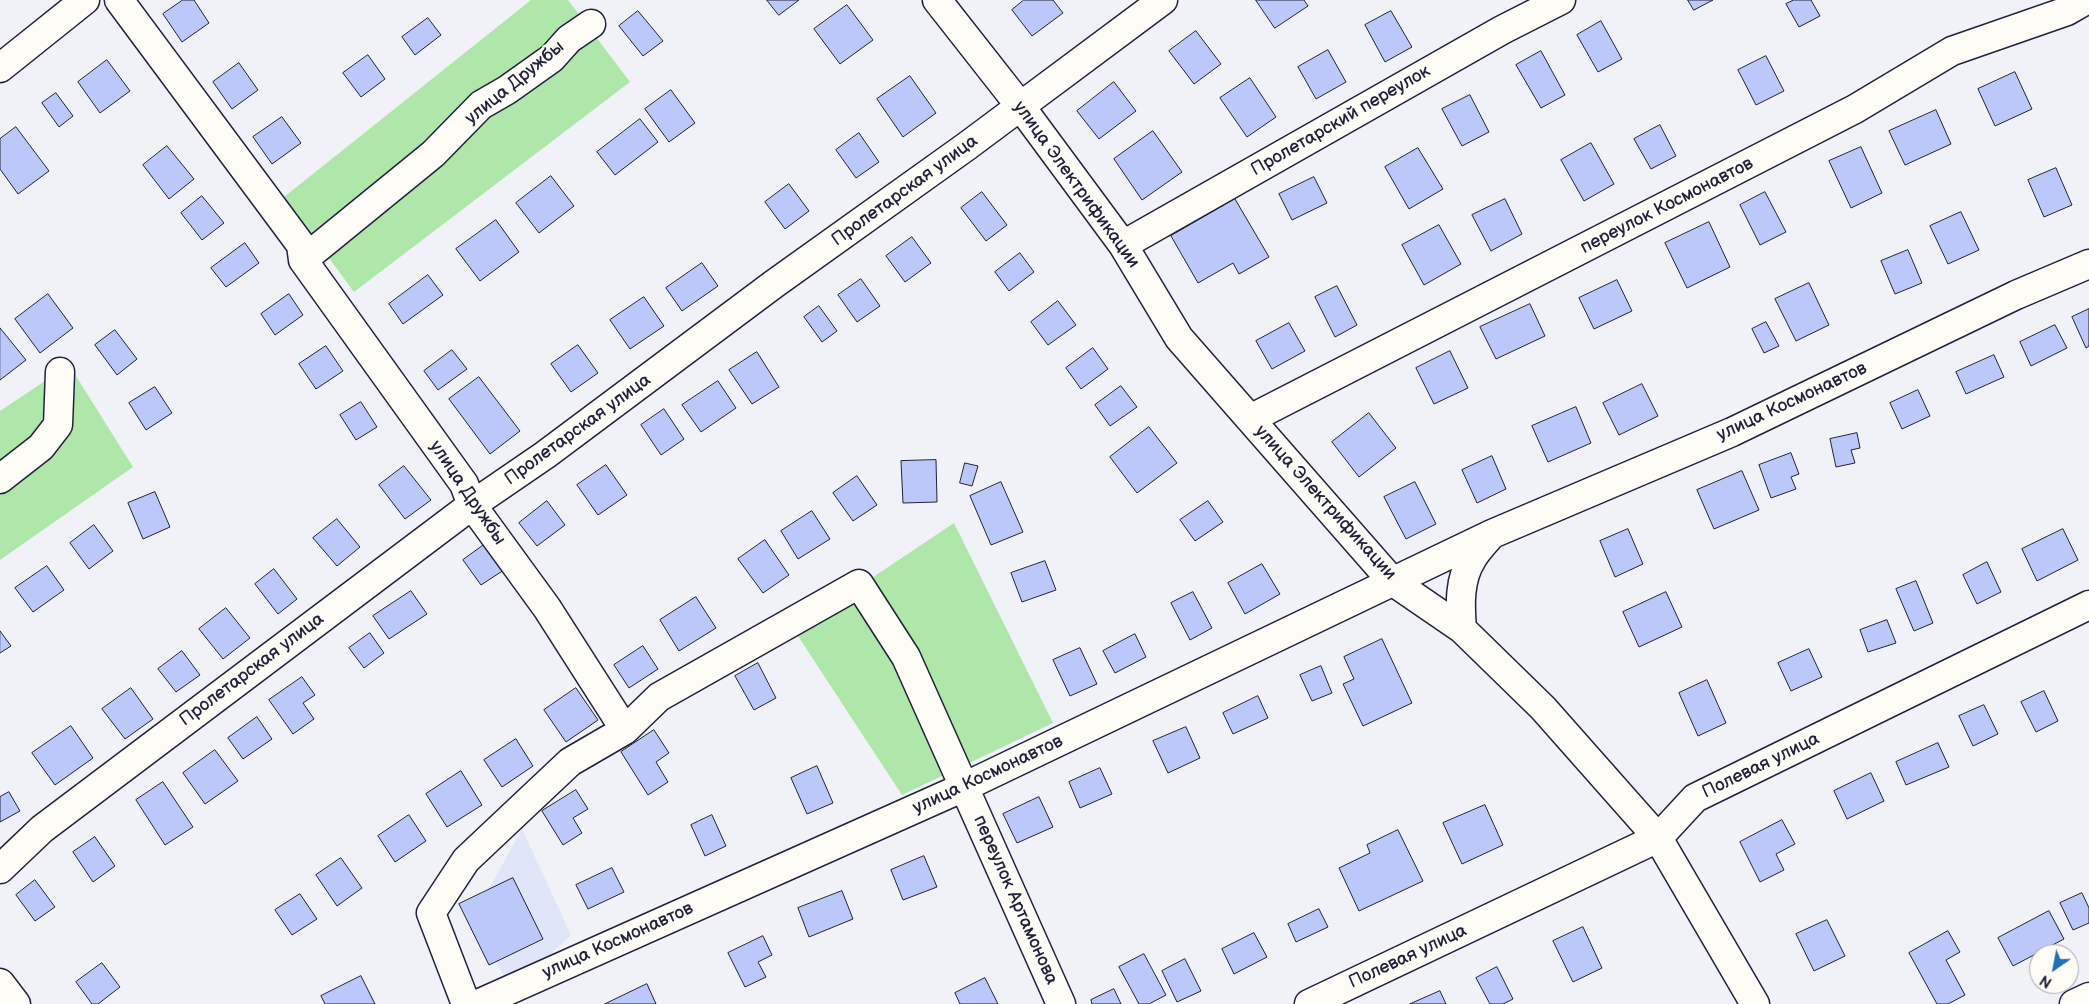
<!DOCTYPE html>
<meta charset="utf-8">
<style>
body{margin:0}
#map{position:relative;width:2089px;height:1004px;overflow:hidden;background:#f0f2f7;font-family:"Balsamiq Sans",sans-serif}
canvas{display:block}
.north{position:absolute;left:2029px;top:944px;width:50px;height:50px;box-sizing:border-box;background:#fdfcf7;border:1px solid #a5a5ac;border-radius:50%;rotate:213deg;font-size:14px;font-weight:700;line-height:20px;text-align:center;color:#22223b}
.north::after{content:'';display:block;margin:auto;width:18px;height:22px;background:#1f6fb2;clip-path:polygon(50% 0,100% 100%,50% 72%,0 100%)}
</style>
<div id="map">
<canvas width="2089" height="1004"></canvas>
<div class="north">N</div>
</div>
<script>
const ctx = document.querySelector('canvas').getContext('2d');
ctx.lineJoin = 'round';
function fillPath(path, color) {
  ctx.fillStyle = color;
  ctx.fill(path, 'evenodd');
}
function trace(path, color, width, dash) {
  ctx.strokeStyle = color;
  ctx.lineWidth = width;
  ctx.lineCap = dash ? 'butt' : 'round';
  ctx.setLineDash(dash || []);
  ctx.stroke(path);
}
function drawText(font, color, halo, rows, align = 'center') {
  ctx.font = font + ' "Balsamiq Sans",sans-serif';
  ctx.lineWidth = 5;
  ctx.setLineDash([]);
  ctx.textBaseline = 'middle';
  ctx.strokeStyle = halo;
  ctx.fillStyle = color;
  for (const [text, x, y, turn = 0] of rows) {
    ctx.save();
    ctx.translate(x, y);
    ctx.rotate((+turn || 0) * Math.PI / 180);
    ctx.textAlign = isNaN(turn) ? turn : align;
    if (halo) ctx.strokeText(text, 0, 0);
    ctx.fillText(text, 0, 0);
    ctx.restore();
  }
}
const built = new Path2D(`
 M 522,829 L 571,935 L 512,991 L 473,918 Z`);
const green = new Path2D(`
 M 531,0 L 568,0 L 630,82 L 354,292 L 284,197 Z
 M 69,365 L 133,467 L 0,560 L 0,411 Z
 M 954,523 L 1053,723 L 902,795 L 794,630 Z`);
const building = new Path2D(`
 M 183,0 L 194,0 L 209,23 L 182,42 L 163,14 Z
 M 767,0 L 799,0 L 779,15 Z
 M 1024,0 L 1053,0 L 1063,13 L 1032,36 L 1012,10 Z
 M 1256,0 L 1304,0 L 1308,6 L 1275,28 Z
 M 1688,0 L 1713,0 L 1694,10 Z
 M 1794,0 L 1811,0 L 1820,16 L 1799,27 L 1786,4 Z
 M 847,5 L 873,40 L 840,64 L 814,29 Z
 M 638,11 L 663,41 L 643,56 L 619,26 Z
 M 1391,11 L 1412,47 L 1385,62 L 1365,25 Z
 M 428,18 L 441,35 L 415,55 L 402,37 Z
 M 1601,21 L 1622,59 L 1598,72 L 1577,35 Z
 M 1196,31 L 1221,64 L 1194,84 L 1169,51 Z
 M 1328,50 L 1346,82 L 1316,99 L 1298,67 Z
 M 1541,51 L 1565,95 L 1541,108 L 1516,65 Z
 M 368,55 L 385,79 L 361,97 L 343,73 Z
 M 1766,56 L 1784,91 L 1756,105 L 1738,70 Z
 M 107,60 L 130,91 L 100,113 L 78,82 Z
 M 239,63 L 258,90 L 232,109 L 213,82 Z
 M 2015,72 L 2032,109 L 1995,126 L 1978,89 Z
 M 910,76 L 936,113 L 903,137 L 877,99 Z
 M 1250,78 L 1276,117 L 1247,137 L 1220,98 Z
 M 1114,82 L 1136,111 L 1099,139 L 1077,111 Z
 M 671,90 L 695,123 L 669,142 L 645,109 Z
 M 56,93 L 73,116 L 59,127 L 42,103 Z
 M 1470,95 L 1489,132 L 1462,146 L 1442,109 Z
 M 1936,110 L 1951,144 L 1905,165 L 1889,131 Z
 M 282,117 L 301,143 L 272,164 L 253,137 Z
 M 640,119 L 658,142 L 615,175 L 597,152 Z
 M 1660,125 L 1676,156 L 1651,169 L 1634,139 Z
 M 16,127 L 49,171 L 18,194 L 0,169 L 0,139 Z
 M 1153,131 L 1182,172 L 1142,200 L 1114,159 Z
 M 859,133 L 879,162 L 856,178 L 836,150 Z
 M 1591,143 L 1614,184 L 1584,201 L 1561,160 Z
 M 167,146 L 194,179 L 169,199 L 143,165 Z
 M 1861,147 L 1882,193 L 1851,208 L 1829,161 Z
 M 1418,148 L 1443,189 L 1409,209 L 1385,167 Z
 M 2056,168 L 2072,205 L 2044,217 L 2028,180 Z
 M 551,176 L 574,206 L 539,233 L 516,203 Z
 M 1314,177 L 1327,203 L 1292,220 L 1279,194 Z
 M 789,184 L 809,211 L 785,229 L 765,202 Z
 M 982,192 L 1007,225 L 986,241 L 961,208 Z
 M 1765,192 L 1786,232 L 1760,245 L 1740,205 Z
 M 202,196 L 224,223 L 202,240 L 181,213 Z
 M 1235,199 L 1269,257 L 1239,274 L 1233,263 L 1198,283 L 1171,236 Z
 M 1505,199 L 1522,234 L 1491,251 L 1472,215 Z
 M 1961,212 L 1979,250 L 1948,264 L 1930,226 Z
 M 496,220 L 519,252 L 480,281 L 456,249 Z
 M 1709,222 L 1730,267 L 1687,288 L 1665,243 Z
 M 1439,225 L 1461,264 L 1424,285 L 1402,245 Z
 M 912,237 L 931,263 L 905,282 L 886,256 Z
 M 245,243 L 259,263 L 226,287 L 211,268 Z
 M 1908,250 L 1922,283 L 1895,294 L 1881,261 Z
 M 1020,253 L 1034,272 L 1009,291 L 995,272 Z
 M 702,263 L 718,286 L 682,311 L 666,288 Z
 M 428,275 L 443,295 L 403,324 L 389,304 Z
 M 861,279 L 880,306 L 857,322 L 838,295 Z
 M 1617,280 L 1632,311 L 1594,329 L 1579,298 Z
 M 1809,283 L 1829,325 L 1796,341 L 1775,299 Z
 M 1337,286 L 1357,325 L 1335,337 L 1315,297 Z
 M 48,294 L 73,328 L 40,353 L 15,319 Z
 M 289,294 L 303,315 L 275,335 L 261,314 Z
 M 644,297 L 664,326 L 630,349 L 610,320 Z
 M 1058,301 L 1076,325 L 1048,345 L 1031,322 Z
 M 1530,304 L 1545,336 L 1496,359 L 1480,327 Z
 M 819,306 L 837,331 L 822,342 L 804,317 Z
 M 2089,309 L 2089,346 L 2086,348 L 2072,317 Z
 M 1766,322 L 1779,346 L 1764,353 L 1752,329 Z
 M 1289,323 L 1305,351 L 1272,369 L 1256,341 Z
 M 2055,325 L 2067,348 L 2031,366 L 2020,342 Z
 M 0,328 L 26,360 L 0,380 Z
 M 115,330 L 137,359 L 117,375 L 95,345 Z
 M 578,345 L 598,373 L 571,392 L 551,364 Z
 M 326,346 L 343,371 L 316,389 L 299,364 Z
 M 1093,348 L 1108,369 L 1081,389 L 1066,368 Z
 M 452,350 L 467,369 L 438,390 L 424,371 Z
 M 1450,351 L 1468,388 L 1434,404 L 1416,368 Z
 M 757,352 L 779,387 L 752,404 L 729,370 Z
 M 1994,355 L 2004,377 L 1966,394 L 1956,372 Z
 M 479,377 L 520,431 L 490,454 L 449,399 Z
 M 718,381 L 736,408 L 701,432 L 682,405 Z
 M 1642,384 L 1658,416 L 1619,435 L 1603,403 Z
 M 1121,386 L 1137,407 L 1110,426 L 1095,405 Z
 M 155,387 L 172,413 L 146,430 L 129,403 Z
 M 1918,390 L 1930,416 L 1902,429 L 1890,403 Z
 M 361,402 L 377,427 L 356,440 L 340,415 Z
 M 1576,407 L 1591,443 L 1548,462 L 1532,426 Z
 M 664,409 L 684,439 L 661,455 L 641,425 Z
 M 1369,413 L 1396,448 L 1359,477 L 1332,442 Z
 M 1149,427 L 1177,463 L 1137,493 L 1110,457 Z
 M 1857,433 L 1860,448 L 1851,450 L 1855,463 L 1836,467 L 1830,439 Z
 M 1791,453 L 1799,474 L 1791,477 L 1796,489 L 1771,498 L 1759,465 Z
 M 1492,456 L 1506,489 L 1477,503 L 1462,470 Z
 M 936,460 L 937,502 L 903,503 L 901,461 Z
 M 965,463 L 978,466 L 972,486 L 960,483 Z
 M 606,465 L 627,495 L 598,515 L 577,485 Z
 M 404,466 L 431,500 L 405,519 L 379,485 Z
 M 1742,471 L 1759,510 L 1714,529 L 1697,490 Z
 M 857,476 L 877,505 L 853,521 L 833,493 Z
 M 1001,482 L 1023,532 L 991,545 L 970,496 Z
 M 1415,482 L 1436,524 L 1406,539 L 1384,497 Z
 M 155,492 L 170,527 L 143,539 L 128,503 Z
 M 547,501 L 565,525 L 537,546 L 519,523 Z
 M 1208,501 L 1223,522 L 1195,541 L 1180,520 Z
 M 812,511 L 830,539 L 798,559 L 781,531 Z
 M 337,519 L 360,547 L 337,566 L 313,538 Z
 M 94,525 L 113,551 L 89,569 L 70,543 Z
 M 1628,529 L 1643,564 L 1615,577 L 1600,541 Z
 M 2063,529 L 2078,560 L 2037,581 L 2022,549 Z
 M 765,540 L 789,575 L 763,593 L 738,559 Z
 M 488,542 L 507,568 L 481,585 L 463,560 Z
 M 1045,561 L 1056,590 L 1022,602 L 1011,573 Z
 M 1987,562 L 2001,592 L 1977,604 L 1963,575 Z
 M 1262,564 L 1280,594 L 1245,614 L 1228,583 Z
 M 47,566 L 64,590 L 33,612 L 15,588 Z
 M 274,569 L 297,599 L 278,614 L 255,584 Z
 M 1916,581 L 1933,623 L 1914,631 L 1896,589 Z
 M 411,591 L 427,614 L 389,639 L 373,616 Z
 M 1193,592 L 1212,628 L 1190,640 L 1171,603 Z
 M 1666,592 L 1682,627 L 1639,647 L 1623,612 Z
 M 696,597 L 716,628 L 679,651 L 660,620 Z
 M 226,608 L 250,638 L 223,659 L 199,629 Z
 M 1887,620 L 1896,643 L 1868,652 L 1860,630 Z
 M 0,631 L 11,646 L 0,653 Z
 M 370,633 L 384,653 L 364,668 L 349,648 Z
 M 1135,634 L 1146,657 L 1115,673 L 1103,651 Z
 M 1382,639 L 1412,703 L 1363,726 L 1343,684 L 1354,679 L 1344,657 Z
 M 643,646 L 658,669 L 629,688 L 614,665 Z
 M 1080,648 L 1097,684 L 1070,696 L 1053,660 Z
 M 1809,649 L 1822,677 L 1791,691 L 1778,663 Z
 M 182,651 L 200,675 L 176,692 L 158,669 Z
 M 758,663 L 776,698 L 754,710 L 735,676 Z
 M 1321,666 L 1332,693 L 1312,701 L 1300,675 Z
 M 302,677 L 315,695 L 303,703 L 314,719 L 293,734 L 269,700 Z
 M 1707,680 L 1726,723 L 1698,736 L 1679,693 Z
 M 131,688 L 153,719 L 125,739 L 102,709 Z
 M 576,688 L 598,720 L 566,742 L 544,710 Z
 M 2044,691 L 2058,721 L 2036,732 L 2021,702 Z
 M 1258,696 L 1268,718 L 1233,734 L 1223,713 Z
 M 1984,705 L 1998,734 L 1973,746 L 1959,716 Z
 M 257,717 L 272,739 L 243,759 L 228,738 Z
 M 71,726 L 93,758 L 55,785 L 32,753 Z
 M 1186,727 L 1200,758 L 1168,773 L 1153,741 Z
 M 654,730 L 669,753 L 656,762 L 668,782 L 648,795 L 621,752 Z
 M 516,739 L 533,766 L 502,787 L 484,760 Z
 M 1938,743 L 1949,767 L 1906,785 L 1896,762 Z
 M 215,750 L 238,781 L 205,804 L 183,773 Z
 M 817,766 L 833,803 L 807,814 L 791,778 Z
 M 1100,768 L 1112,794 L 1080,808 L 1069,782 Z
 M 461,771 L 482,805 L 447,827 L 426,794 Z
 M 1871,773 L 1884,801 L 1847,819 L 1834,791 Z
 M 163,782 L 193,827 L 165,845 L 136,800 Z
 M 576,790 L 588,809 L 573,818 L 582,833 L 563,845 L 542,811 Z
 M 9,792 L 20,811 L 0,822 L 0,797 Z
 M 1039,797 L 1053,827 L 1017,843 L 1003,814 Z
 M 1485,805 L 1503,845 L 1462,864 L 1443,823 Z
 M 409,815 L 426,841 L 395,862 L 378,836 Z
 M 712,815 L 726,846 L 705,856 L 691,825 Z
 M 1782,820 L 1795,844 L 1776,854 L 1784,870 L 1760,882 L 1740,842 Z
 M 1398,830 L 1423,881 L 1359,911 L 1339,868 L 1370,853 L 1367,845 Z
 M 95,837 L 115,866 L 93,882 L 73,852 Z
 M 924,856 L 937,887 L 903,900 L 891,870 Z
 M 341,858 L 362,888 L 337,906 L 316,875 Z
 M 612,868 L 624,892 L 588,909 L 576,885 Z
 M 513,878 L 543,939 L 489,965 L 459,904 Z
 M 35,880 L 55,907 L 35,921 L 16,895 Z
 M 842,891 L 853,919 L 809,937 L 798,908 Z
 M 2082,893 L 2089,908 L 2089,923 L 2073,930 L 2060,903 Z
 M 300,894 L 317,919 L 292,935 L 275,910 Z
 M 1319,909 L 1328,927 L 1296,942 L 1288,924 Z
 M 2049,911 L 2064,939 L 2013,966 L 1998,938 Z
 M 1827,920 L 1845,956 L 1814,971 L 1796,934 Z
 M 1583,927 L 1602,968 L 1573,982 L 1553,941 Z
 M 1948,931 L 1960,952 L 1946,960 L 1965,995 L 1948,1004 L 1937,1004 L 1909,953 Z
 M 1254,933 L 1267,957 L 1234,974 L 1222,949 Z
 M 763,936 L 772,955 L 758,962 L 766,977 L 745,987 L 728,953 Z
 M 1144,954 L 1166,995 L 1149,1004 L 1139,1004 L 1119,967 Z
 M 1185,959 L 1201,991 L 1177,1002 L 1162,971 Z
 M 102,963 L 120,987 L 98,1004 L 92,1004 L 76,982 Z
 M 1497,967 L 1513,999 L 1503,1004 L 1490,1004 L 1476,978 Z
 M 361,976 L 375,1004 L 325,1004 L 321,996 Z
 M 985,978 L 998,1004 L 960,1004 L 955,993 Z
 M 647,984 L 656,1004 L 605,1004 Z
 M 1114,989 L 1121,1004 L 1092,1004 L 1091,1000 Z
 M 1440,991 L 1446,1004 L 1410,1004 Z`);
const minor = new Path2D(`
 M 119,0 L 301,245 L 303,260 L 464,484 L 472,505 L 547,608 L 625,730
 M 937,0 L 1021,107 L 1123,245 L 1179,338 L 1392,581 L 1462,629 L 1543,708 L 1658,838 L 1755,1004
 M 0,68 L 85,0
 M 1123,245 L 1502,30 L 1561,0
 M 303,260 L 433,154 L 481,105 L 507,90 L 552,58 L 569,39 L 591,24
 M 1250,419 L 1855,109 L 1952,51 L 2067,11 L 2086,0
 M 0,479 L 41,447 L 58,425 L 60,372
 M 1462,629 C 1460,606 1459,579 1472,559 C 1477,550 1485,542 1492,534 L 1732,432 L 2016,295 L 2089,264
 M 0,869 L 42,829 L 472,505 L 545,455 L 774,284 L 967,146 L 1163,0
 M 0,983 L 16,1004
 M 466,1004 L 431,913 L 466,860 L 570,762 L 625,730 L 659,697 L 859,584 L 906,657 L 1061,1004
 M 478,1004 L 964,787 L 1492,534
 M 1309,1004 L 1658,838 L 1695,798 L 2089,605
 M 2074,1004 L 2089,997`);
const streetNames = [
 ["улица Дружбы",515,83,-39],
 ["Пролетарский переулок",1341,121,-30],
 ["улица Электрификации",1076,185,54],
 ["Пролетарская улица",905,191,-36],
 ["переулок Космонавтов",1667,206,-27],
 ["улица Космонавтов",1792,402,-25],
 ["Пролетарская улица",578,430,-36],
 ["улица Дружбы",467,493,56],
 ["улица Электрификации",1325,503,48],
 ["Пролетарская улица",252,670,-37],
 ["Полевая улица",1761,766,-26],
 ["улица Космонавтов",988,775,-25],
 ["переулок Артамонова",1015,900,66],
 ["улица Космонавтов",618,941,-24],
 ["Полевая улица",1408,957,-25]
];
fillPath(built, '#e0e5f8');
fillPath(green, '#afe7ab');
fillPath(building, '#bbc8f9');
trace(building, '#22223b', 1);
trace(minor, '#22223b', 31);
trace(minor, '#fdfcf7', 28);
drawText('18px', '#22223b', '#fdfcf7', streetNames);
</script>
